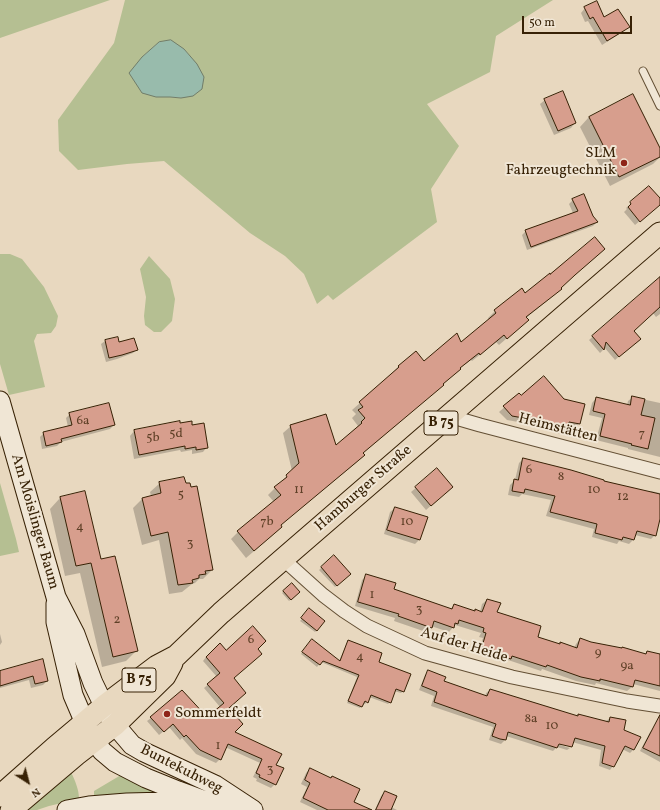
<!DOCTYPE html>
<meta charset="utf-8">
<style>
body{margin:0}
#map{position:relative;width:660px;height:810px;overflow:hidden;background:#e8d8bf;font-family:Vollkorn,serif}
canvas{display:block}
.north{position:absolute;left:8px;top:762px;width:40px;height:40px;-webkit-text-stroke:3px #f0e6d5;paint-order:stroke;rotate:144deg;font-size:11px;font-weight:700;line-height:16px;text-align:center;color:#372105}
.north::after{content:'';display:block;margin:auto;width:14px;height:18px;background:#372105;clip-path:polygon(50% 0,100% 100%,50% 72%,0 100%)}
.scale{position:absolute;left:522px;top:16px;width:110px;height:18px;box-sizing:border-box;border:2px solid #372105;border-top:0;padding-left:5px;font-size:12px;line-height:14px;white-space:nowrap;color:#372105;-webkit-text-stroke:3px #f0e6d5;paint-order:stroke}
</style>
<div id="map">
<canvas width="660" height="810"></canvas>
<div class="north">N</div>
<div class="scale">50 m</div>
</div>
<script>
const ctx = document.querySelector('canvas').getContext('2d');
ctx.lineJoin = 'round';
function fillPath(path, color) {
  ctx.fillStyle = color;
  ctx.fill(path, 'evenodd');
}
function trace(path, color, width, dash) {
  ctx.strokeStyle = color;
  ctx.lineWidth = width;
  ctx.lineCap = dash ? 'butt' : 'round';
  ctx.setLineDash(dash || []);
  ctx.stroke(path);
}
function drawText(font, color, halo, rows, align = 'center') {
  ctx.font = font + ' Vollkorn,serif';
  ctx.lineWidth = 4;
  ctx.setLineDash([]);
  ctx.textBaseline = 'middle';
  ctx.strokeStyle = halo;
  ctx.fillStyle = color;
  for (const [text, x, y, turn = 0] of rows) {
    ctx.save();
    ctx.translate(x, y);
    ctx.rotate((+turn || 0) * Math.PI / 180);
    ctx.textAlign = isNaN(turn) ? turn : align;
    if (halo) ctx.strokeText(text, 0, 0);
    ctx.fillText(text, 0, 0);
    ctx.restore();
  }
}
const green = new Path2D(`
 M 0,0 L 110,0 L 0,38 Z
 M 125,0 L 553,0 L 496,36 L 490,72 L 427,104 L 459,146 L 431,189 L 437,222 L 333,300 L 328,295 L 317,304 L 304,274 L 285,256 L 250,233 L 164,161 L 127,164 L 78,170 L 59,151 L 58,120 L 114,43 ZM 159,42 L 184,49 L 190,56 L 181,98 L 170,97 L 156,97 L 142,57 Z
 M 0,254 L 10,254 L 22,259 L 44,287 L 58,316 L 56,326 L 51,333 L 37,334 L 34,341 L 45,387 L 9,395 L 0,364 Z
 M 149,256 L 170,279 L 175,299 L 172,321 L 161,332 L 154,332 L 145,325 L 144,316 L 146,297 L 140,269 Z
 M 0,483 L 16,539 L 19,552 L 0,556 Z
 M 71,772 C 75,781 79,789 79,799 L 49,806 L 37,810 L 27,810 Z
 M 121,775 L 158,793 L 94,798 L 94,791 Z`);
const water = new Path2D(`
 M 171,40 L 184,49 L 197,64 L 204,77 L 202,89 L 193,96 L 181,98 L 170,97 L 156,97 L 142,93 L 129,73 L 142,57 L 159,42 Z`);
const shadow = new Path2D(`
 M 585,8 L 604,18 L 628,27 L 624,31 L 602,45 L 588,21 L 585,22 L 581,13 Z
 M 545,100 L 575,123 L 571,128 L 554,135 L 540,104 Z
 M 589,117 L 660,151 L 660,157 L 653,164 L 610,186 L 580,127 Z
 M 649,187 L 660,200 L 660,204 L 635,225 L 624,212 L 627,209 L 626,208 Z
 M 573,200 L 593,217 L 597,222 L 593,226 L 527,250 L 522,235 L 526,231 L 573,213 L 569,204 Z
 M 604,249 L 596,257 L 566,282 L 553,296 L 526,318 L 520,327 L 499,345 L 496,342 L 472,361 L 471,360 L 459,369 L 435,392 L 362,454 L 363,455 L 356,463 L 280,525 L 281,527 L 274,534 L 246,558 L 231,539 L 238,532 L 274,502 L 268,495 L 292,471 L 283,433 L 291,426 L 335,447 L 358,426 L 352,418 L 356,414 L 352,410 L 392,375 L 391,374 L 399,366 L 424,362 L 460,343 L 489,320 L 488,318 L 495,311 Z
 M 660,277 L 660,314 L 656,317 L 653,313 L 633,331 L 636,342 L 615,360 L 604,347 L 603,350 L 600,353 L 589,340 Z
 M 105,341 L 118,343 L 136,350 L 133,353 L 117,359 L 106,362 L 101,344 Z
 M 519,394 L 521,397 L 563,399 L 584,404 L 579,424 L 574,428 L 566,426 L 566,430 L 561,434 L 526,425 L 524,423 L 507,420 L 499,412 Z
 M 633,397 L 660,403 L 660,457 L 628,449 L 628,448 L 596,440 L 602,418 L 589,415 L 592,403 L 596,398 L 627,405 L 628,401 Z
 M 70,414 L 114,425 L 110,429 L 61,442 L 57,446 L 42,449 L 40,437 L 44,433 L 68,427 L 66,418 Z
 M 179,425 L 192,426 L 207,447 L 203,452 L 192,454 L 192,450 L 181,452 L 180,450 L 134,459 L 130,436 L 134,431 Z
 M 523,459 L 649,493 L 651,491 L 660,493 L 660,516 L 655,535 L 651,539 L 635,535 L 633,540 L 629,544 L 619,541 L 617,544 L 592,537 L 594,529 L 546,516 L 551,500 L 522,494 L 519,497 L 508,495 L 510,485 L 515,480 L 519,463 Z
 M 437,470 L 452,487 L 426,510 L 411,492 Z
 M 160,483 L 185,484 L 190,488 L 212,570 L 203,579 L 199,579 L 195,583 L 192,584 L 182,592 L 169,594 L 159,540 L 142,545 L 133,508 L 142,499 L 151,496 L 150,492 Z
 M 84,492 L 100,560 L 137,650 L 126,661 L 102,667 L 80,573 L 65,576 L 50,509 L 60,498 Z
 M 395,508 L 420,539 L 415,544 L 384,534 L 390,512 Z
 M 334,556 L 350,574 L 335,587 L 319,570 Z
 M 367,575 L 393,589 L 450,610 L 454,605 L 474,612 L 476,610 L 480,612 L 482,604 L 487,600 L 496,613 L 537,638 L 574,648 L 576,644 L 580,639 L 591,643 L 645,654 L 647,652 L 660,655 L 660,691 L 633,684 L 632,687 L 627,691 L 596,683 L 595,685 L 576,681 L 542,669 L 541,671 L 508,660 L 505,663 L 477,654 L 483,638 L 479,637 L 481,633 L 455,625 L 449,632 L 431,626 L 426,632 L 394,621 L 395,618 L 355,606 L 362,580 Z
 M 292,584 L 299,592 L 289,601 L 282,593 Z
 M 308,612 L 317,630 L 315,632 L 300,621 Z
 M 0,634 L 2,642 L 0,645 Z
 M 349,641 L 403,691 L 401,693 L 394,691 L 390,702 L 388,704 L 369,697 L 367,702 L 365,704 L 363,703 L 360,708 L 347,703 L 357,677 L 321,662 L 317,667 L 301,654 L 310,642 L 339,661 L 347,643 Z
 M 257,649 L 233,678 L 228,708 L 234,732 L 275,765 L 275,784 L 271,788 L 256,781 L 257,779 L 253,777 L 260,763 L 225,747 L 220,759 L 216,763 L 196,754 L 182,738 L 180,740 L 169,727 L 159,735 L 147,721 L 151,718 L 206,719 L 220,707 L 204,688 L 217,677 L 203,661 L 206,657 L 226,651 Z
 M 43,660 L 47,681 L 43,685 L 31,688 L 29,680 L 0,688 L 0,672 Z
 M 429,671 L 443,681 L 485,697 L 486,693 L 490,690 L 577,717 L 579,715 L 606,721 L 610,718 L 623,730 L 633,750 L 630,753 L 622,749 L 613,766 L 610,770 L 599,766 L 601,750 L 572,742 L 570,747 L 570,746 L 554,743 L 570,748 L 567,750 L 557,747 L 553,751 L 506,736 L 505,740 L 501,744 L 489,740 L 493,727 L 431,706 L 434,696 L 419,690 L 425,675 Z
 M 654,728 L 660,731 L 660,762 L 640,751 L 650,732 Z
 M 310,769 L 353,802 L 369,810 L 317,810 L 300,802 L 307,787 L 301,784 L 306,773 Z
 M 385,792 L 391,807 L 397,810 L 375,810 L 381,796 Z`);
const building = new Path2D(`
 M 597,1 L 604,17 L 618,9 L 630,27 L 607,41 L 593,17 L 590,19 L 584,7 Z
 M 563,91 L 576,123 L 558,131 L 544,99 Z
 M 633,94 L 660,148 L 660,157 L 619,177 L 589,117 Z
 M 649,186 L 660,198 L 660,205 L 640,222 L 628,207 L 631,204 L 630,202 Z
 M 584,194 L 593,216 L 598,222 L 531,247 L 525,230 L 578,211 L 572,199 Z
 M 595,237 L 605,249 L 575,275 L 561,288 L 562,289 L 526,317 L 529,320 L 507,339 L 504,335 L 480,355 L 479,353 L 460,368 L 461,369 L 443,384 L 444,385 L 363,453 L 365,455 L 281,525 L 282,527 L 254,551 L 237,531 L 281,495 L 274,487 L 287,477 L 286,475 L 299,463 L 290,425 L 326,414 L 336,445 L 362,423 L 361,422 L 365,418 L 358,410 L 363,407 L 359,402 L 399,367 L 398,366 L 416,351 L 424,361 L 457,333 L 461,342 L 496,313 L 494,310 L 522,288 L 525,293 L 550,273 L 550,274 Z
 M 660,277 L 660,307 L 634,331 L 641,339 L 619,357 L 606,342 L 604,350 L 592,336 Z
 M 118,337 L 119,342 L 134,338 L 138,350 L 122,355 L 109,358 L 105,340 Z
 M 544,376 L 564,399 L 585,404 L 580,424 L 569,422 L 567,430 L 531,421 L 529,419 L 512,416 L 503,406 L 519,393 L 521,395 Z
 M 632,396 L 645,399 L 641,415 L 655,418 L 648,449 L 631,445 L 632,444 L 600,436 L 605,414 L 593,411 L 596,397 L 630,405 Z
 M 109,403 L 115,425 L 61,439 L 62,442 L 46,446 L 43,432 L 72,425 L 69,413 Z
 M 180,421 L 180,423 L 192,421 L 192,425 L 204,423 L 208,448 L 196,450 L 196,447 L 185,449 L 185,446 L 139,455 L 134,430 Z
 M 523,458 L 571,470 L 604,480 L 604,481 L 660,494 L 660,519 L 656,536 L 637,531 L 634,540 L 623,537 L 622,540 L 595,533 L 597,524 L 550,512 L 555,496 L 525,489 L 524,493 L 512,491 L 514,479 L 518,480 Z
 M 437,468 L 453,487 L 431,506 L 415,487 Z
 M 184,477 L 186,483 L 190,483 L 191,487 L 197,486 L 213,570 L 205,571 L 206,574 L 199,575 L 199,578 L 192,580 L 193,583 L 178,585 L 168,532 L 151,536 L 142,498 L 161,493 L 159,482 Z
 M 85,491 L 101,559 L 115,556 L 138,651 L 113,657 L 91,563 L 76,566 L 60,497 Z
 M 395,507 L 428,517 L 420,540 L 387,530 Z
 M 334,555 L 351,574 L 337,586 L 321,567 Z
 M 366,574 L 396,583 L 394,589 L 452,609 L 454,604 L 475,611 L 475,609 L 482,612 L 487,599 L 501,603 L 497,612 L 541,626 L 538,637 L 560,644 L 560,642 L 577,648 L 580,638 L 591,642 L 622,648 L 622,647 L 646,654 L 647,651 L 660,654 L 660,686 L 635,680 L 633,687 L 600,679 L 600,681 L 581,677 L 547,665 L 546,667 L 512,656 L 511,659 L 481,650 L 486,633 L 483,632 L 484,628 L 459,620 L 458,624 L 455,623 L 454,628 L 434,621 L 432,628 L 398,616 L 399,614 L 358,602 Z
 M 292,583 L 300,592 L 291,600 L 283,591 Z
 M 309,608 L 325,621 L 317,631 L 301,618 Z
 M 253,626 L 266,641 L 258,649 L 262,654 L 234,678 L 246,693 L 229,708 L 243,724 L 235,732 L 282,754 L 276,765 L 284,768 L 276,785 L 259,777 L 260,775 L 256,773 L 262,759 L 228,744 L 221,760 L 200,750 L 186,735 L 184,737 L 173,724 L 164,732 L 150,717 L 182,690 L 207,717 L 224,703 L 207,684 L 220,673 L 206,657 L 220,643 L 226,650 Z
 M 312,639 L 340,661 L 348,640 L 382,653 L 379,662 L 411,674 L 404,692 L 396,689 L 391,703 L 371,695 L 368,703 L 365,701 L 362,707 L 348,701 L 359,675 L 323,661 L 320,665 L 302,652 Z
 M 43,659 L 48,681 L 35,684 L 33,676 L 0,686 L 0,671 Z
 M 428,670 L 446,677 L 444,681 L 487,696 L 490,689 L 578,716 L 578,714 L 609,722 L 610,717 L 626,720 L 624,730 L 641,737 L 634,750 L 625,746 L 614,767 L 602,763 L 605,746 L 575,738 L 572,747 L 559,744 L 557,748 L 508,732 L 506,740 L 500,739 L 492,736 L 496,724 L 434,702 L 437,692 L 422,686 Z
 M 660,715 L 660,756 L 643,748 Z
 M 310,768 L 331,778 L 332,776 L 360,789 L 354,802 L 372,810 L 328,810 L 303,798 L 310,783 L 305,780 Z
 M 385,791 L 397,796 L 391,810 L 376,810 Z`);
const lane = new Path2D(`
 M 643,71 L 660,106`);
const street = new Path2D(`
 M 449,416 L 480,425 L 660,472
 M 283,559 L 323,595 L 344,611 L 367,626 L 425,653 L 512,677 L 627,701 L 660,706`);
const secondary = new Path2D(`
 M 0,401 L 56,597 L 75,634 L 93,683 L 108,714 L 115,725 L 132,745 L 144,752 L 215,785 L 253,810
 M 56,603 L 56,622 L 73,695 L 88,730 L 102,751 L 115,762 L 146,778 L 178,791 L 221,807 L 250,810
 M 67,810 L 89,806 L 127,803 L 168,802 L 196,805`);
const primary = new Path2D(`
 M 0,796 L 54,748 L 104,706 L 157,666 L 176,656 L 221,613 L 283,559 L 660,233
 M 11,810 L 76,755 L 115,725 L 165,676 L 172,663`);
const markers = [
 [624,163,4,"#8f2418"],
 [167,714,4,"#8f2418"]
];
const numberNames = [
 ["6a",83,422],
 ["5d",176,435],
 ["7",642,435],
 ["5b",153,439],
 ["6",529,471],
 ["8",561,478],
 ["11",299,491],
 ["10",594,491],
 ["5",181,496],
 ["12",623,498],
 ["7b",267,523],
 ["10",407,523],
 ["4",80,528],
 ["3",190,545],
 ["1",372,596],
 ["3",419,611],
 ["2",117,621],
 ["6",251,641],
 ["9",598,654],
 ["4",360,658],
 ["9a",627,667],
 ["8a",531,720],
 ["10",552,727],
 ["1",218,747],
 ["3",270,771]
];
const shields = [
 [441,423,34],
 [139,680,34]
];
const shieldNames = [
 ["B 75",441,423],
 ["B 75",139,680]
];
const poiNames = [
 ["SLM",616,154],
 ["Fahrzeugtechnik",616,171],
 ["Sommerfeldt",175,714,"left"]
];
const streetNames = [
 ["Heimstätten",558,429,14],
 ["Hamburger Straße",364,489,-41],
 ["Am Moislinger Baum",34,522,74],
 ["Auf der Heide",464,646,17],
 ["Buntekuhweg",181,770,27]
];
fillPath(green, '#b5bf92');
fillPath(water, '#98bbac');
trace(water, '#717d69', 1);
fillPath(shadow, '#0003');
fillPath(building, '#d79e8d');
trace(building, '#372105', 1);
trace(lane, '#634f34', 9);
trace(street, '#634f34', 15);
trace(secondary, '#372105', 21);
trace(primary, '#372105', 23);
trace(lane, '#f0e6d5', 7);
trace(street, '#f0e6d5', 13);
trace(secondary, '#f0e6d5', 19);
trace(primary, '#e8d8bf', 21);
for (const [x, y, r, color] of markers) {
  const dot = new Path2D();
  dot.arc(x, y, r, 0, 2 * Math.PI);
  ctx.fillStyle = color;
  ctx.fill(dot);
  trace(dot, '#f0e6d5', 1.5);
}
drawText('13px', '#5f4027', null, numberNames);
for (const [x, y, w] of shields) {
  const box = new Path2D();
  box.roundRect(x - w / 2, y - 12, w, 24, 3);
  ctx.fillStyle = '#f0e6d5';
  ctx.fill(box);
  trace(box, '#372105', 1);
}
drawText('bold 14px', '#372105', null, shieldNames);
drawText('15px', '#372105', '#f0e6d5', poiNames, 'right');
drawText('15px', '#372105', '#f0e6d5', streetNames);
</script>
